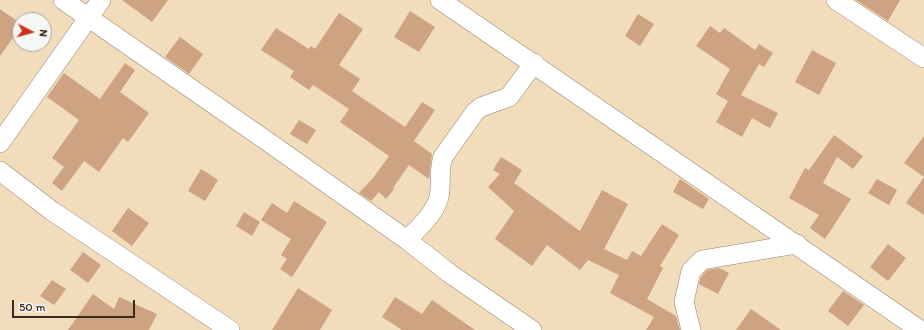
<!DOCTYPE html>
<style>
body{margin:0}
#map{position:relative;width:924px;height:330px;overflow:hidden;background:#f1dcbc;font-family:Itim,sans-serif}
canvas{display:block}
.north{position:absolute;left:12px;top:12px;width:40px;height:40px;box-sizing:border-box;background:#f6f6f2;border:1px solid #aba49d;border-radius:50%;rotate:96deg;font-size:11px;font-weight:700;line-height:16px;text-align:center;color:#3b2a1e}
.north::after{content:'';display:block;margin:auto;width:14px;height:18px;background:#c8321e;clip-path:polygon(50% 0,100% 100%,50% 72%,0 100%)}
.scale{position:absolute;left:12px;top:300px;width:123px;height:18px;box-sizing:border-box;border:2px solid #3b2a1e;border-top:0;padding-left:5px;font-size:12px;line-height:14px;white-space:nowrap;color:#3b2a1e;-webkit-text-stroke:3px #f6f6f2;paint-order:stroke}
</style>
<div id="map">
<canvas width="924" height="330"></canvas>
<div class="north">N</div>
<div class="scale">50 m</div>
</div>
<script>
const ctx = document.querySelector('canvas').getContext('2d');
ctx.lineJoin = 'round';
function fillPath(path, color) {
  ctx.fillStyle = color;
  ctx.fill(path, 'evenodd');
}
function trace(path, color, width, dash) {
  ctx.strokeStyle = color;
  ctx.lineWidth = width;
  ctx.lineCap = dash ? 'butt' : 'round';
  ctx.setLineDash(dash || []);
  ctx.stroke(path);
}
const building = new Path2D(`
 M 122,0 L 168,0 L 152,22 Z
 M 856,0 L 900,0 L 888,21 Z
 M 0,9 L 20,23 L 20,28 L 0,56 Z
 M 410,11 L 435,27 L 419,52 L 394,37 Z
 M 339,13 L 363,29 L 339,65 L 360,79 L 352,91 L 405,127 L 422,102 L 435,110 L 414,141 L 432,154 L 429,179 L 409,165 L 393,188 L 394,189 L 386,199 L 379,192 L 371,201 L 359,193 L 373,178 L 389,156 L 340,122 L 349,109 L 313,85 L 309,90 L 290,77 L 294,71 L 261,50 L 276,28 L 309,49 L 311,46 L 315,49 Z
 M 638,14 L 654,24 L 640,46 L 625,36 Z
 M 710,26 L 720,33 L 724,28 L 755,50 L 759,44 L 773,53 L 764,67 L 759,64 L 741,95 L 778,113 L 770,128 L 752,118 L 742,137 L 716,122 L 728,101 L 716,94 L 730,69 L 696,46 Z
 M 180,37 L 203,54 L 189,74 L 165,57 Z
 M 812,50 L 836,63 L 819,95 L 795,82 Z
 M 125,63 L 135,70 L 120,92 L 149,113 L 128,142 L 123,138 L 99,172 L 84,161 L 62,191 L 52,183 L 64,167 L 52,158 L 79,120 L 47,97 L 64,73 L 100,99 Z
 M 299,120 L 316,130 L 307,144 L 290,134 Z
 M 834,135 L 863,156 L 853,169 L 837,157 L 823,183 L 851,199 L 825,239 L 810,228 L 819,215 L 789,198 L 805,168 L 809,170 Z
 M 924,136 L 924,215 L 906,203 L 924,177 L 904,163 Z
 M 501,157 L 522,170 L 514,183 L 580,231 L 602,190 L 628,204 L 604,249 L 627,260 L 632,251 L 641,256 L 662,224 L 679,235 L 660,266 L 663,268 L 647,299 L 676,316 L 680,330 L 646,330 L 654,317 L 610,293 L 619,275 L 588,260 L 580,270 L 547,245 L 532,266 L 495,239 L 514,211 L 488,187 L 500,174 L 493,170 Z
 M 201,169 L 218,180 L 205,201 L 188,191 Z
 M 680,179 L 709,199 L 703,209 L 673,192 Z
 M 877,179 L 897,190 L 889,205 L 868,193 Z
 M 294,201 L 327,222 L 292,277 L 280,269 L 287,259 L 281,255 L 291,239 L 261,220 L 272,203 L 287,213 Z
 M 128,208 L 149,223 L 132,246 L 112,231 Z
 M 244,212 L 260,222 L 252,236 L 236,226 Z
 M 888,244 L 906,258 L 888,281 L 870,267 Z
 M 83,252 L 101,265 L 88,283 L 70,270 Z
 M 719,268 L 729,273 L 718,294 L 699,284 L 701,277 L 707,270 Z
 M 52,280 L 66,289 L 54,305 L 40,296 Z
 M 298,288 L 332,310 L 320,330 L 272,330 Z
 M 843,291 L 864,305 L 848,326 L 828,311 Z
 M 93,294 L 114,309 L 119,297 L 157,314 L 149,330 L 68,330 Z
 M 395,297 L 422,314 L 432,300 L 475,330 L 402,330 L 382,317 Z
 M 751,309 L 781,330 L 736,330 Z`);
const street = new Path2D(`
 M 63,0 L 264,139 L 407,240 L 449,273 L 532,330
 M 440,0 L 920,330
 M 836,0 L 924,58
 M 0,143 L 101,0
 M 0,171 L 52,211 L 230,330
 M 407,240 C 418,228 435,214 439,197 C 442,184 438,170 443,157 L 475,112 L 481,107 L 509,97 L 534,63
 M 691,330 L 684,302 L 691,271 L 702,260 L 797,244`);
fillPath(building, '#cda382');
trace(street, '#96836d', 20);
trace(street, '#fff', 19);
</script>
